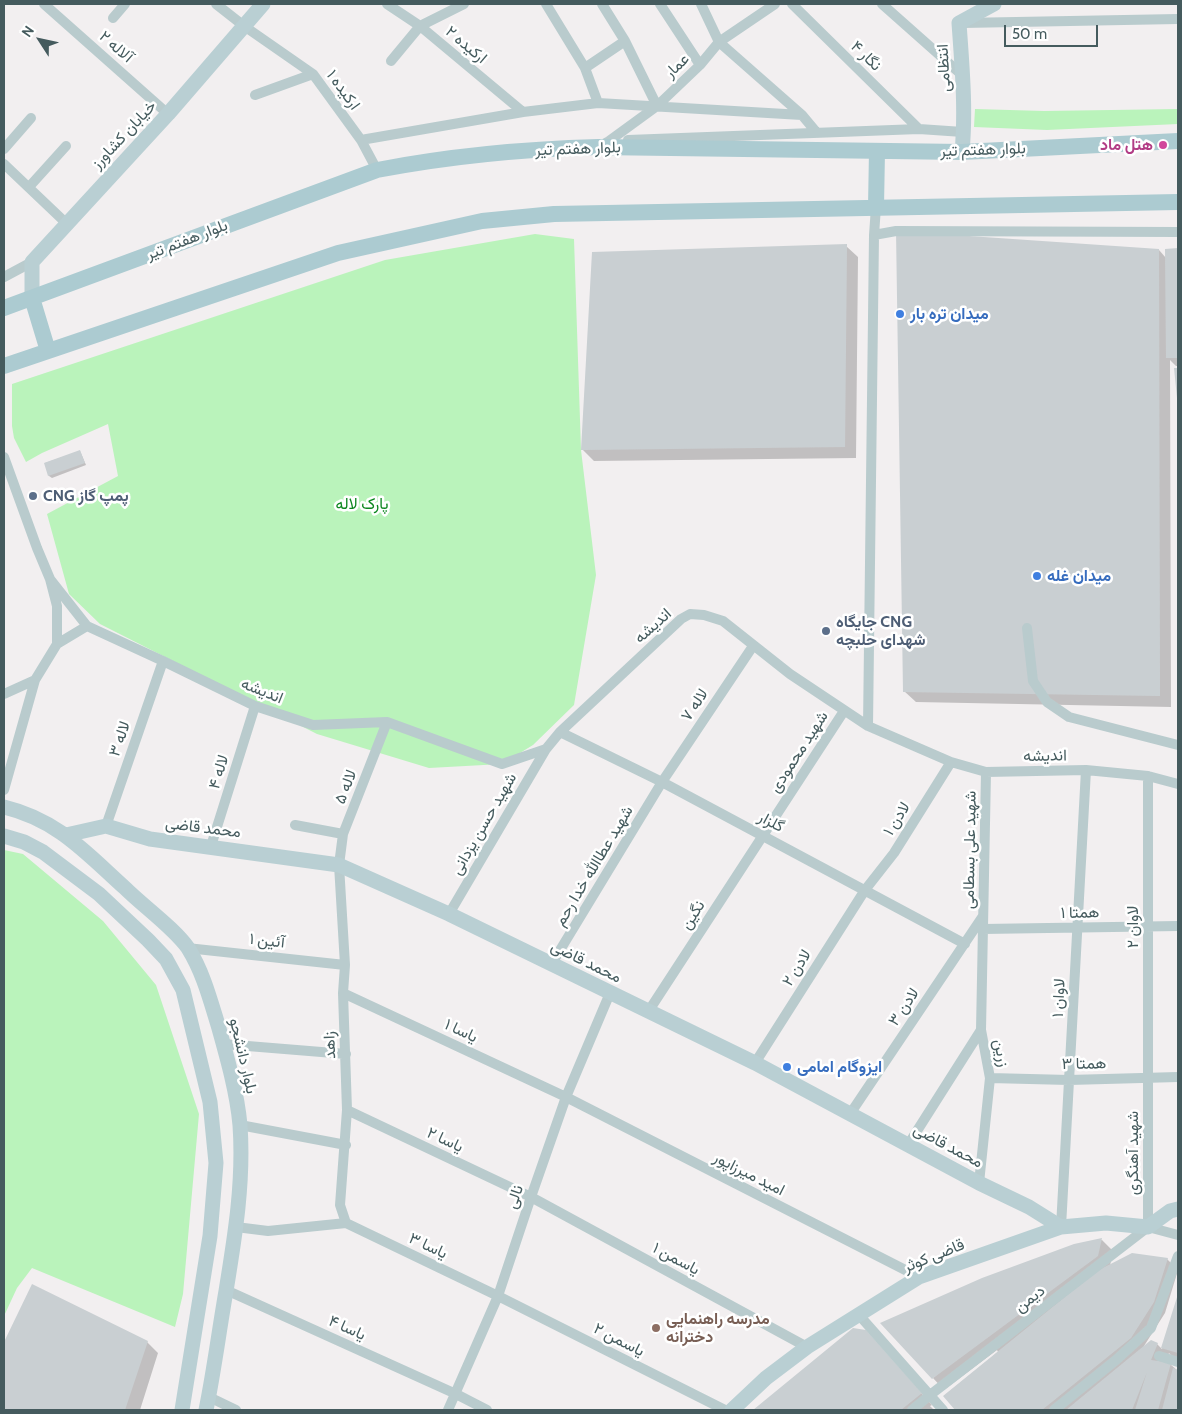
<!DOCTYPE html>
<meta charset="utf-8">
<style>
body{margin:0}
#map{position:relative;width:1182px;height:1414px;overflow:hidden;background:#f2eff0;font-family:Cabin,sans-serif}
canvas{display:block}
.frame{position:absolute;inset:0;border:5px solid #455b5e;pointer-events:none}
.north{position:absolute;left:15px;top:15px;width:50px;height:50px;-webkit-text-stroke:4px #fff;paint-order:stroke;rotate:305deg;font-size:14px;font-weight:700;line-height:20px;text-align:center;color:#455b5e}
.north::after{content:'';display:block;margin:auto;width:18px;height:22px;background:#455b5e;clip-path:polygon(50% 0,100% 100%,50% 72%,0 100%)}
.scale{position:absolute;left:1004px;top:25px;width:94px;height:22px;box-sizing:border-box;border:2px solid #455b5e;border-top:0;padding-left:6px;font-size:15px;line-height:18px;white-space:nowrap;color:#455b5e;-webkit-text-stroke:4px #fff;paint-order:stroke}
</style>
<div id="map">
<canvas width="1182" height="1414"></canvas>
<div class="frame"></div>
<div class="north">N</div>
<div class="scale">50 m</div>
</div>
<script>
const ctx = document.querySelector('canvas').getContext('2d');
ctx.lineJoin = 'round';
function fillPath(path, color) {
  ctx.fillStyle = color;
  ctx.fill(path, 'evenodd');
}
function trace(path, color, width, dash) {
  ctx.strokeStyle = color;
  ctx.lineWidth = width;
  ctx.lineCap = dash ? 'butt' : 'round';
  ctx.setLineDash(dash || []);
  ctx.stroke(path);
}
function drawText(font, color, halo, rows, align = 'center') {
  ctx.font = font + ' Cabin,Vazirmatn,sans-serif';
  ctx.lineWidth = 5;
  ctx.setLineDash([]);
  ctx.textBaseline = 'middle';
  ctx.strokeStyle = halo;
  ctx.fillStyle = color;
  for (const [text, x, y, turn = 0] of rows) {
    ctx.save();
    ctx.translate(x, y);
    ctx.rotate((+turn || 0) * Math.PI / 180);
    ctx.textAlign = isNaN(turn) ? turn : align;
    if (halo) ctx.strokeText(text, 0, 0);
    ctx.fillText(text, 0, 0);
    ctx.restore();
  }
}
const green = new Path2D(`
 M 975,109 L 1044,111 L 1178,109 L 1178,124 L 1047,130 L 974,127 Z
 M 535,234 L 574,239 L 581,450 L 596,575 L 574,705 L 533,745 L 502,764 L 429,768 L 317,734 L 100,624 L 69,594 L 47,514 L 118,476 L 108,424 L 42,453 L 26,462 L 14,438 L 12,426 L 12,384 L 385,260 Z
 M 4,850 L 23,854 L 103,921 L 156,985 L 199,1114 L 183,1294 L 175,1327 L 32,1268 L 17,1288 L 4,1316 Z`);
const shadow = new Path2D(`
 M 846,246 L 858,257 L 856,458 L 594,461 L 582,449 Z
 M 1178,249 L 1178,366 L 1176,366 L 1170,360 L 1171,707 L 916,702 L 904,691 L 1159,250 L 1166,258 L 1166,250 Z
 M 80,451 L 86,465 L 52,478 L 49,476 L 45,463 Z
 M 1102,1240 L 1113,1251 L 1110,1266 L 1167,1259 L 1178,1270 L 1165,1313 L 1144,1346 L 1157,1344 L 1162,1349 L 1178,1297 L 1178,1360 L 1174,1359 L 1169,1353 L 1165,1363 L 1170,1364 L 1178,1371 L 1178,1410 L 957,1410 L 944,1396 L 998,1352 L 997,1350 L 944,1390 L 933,1378 L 1075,1245 Z
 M 32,1286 L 147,1342 L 158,1353 L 140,1410 L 4,1410 L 4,1345 Z
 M 854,1330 L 866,1331 L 932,1405 L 930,1406 L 934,1410 L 755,1410 Z`);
const building = new Path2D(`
 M 896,231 L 1159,249 L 1160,696 L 903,692 Z
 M 847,244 L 845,447 L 581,450 L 592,252 Z
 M 1178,248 L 1178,358 L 1166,358 L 1165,249 Z
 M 1174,368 L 1178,368 L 1178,398 L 1177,398 Z
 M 80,450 L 85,463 L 48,476 L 44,463 Z
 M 1102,1238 L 1098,1256 L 932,1379 L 880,1323 L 982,1278 L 1074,1244 Z
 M 1132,1253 L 1168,1258 L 1154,1302 L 1131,1338 L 1042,1410 L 955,1410 L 943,1396 L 1097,1271 Z
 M 32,1284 L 148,1341 L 125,1410 L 4,1410 L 4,1342 Z
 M 1178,1294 L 1178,1353 L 1161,1348 Z
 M 853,1328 L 866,1330 L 922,1393 L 901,1410 L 753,1410 Z
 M 1151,1340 L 1158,1343 L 1151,1360 L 1171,1363 L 1158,1410 L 1135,1410 L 1147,1372 L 1132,1410 L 1066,1410 Z
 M 1173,1368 L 1178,1370 L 1178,1410 L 1162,1410 Z`);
const street = new Path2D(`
 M 44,4 L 168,114
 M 216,4 L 244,26 L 313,74 L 361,140 L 377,170
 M 387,4 L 420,26 L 523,112
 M 546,4 L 585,68 L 598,103
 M 602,4 L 625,41 L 657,106
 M 660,4 L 700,65
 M 701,4 L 719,42 L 802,115 L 817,133
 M 792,4 L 919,129
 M 882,4 L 962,75
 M 113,18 L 125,4
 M 962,23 L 1178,19
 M 391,61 L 420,26 L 464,4
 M 585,68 L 625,41
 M 255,95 L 313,74
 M 361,140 L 523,112 L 598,103 L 802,115
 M 628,140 L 919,129 L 963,132
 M 600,146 L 609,141 L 657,106 L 700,65 L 719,42 L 775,4
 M 4,149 L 31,118
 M 4,164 L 66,223
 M 29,187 L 66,146
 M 874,235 L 896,231 L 1178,232
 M 4,277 L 32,262
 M 4,457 L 37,548 L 50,579
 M 50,579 L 87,626 L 57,644 L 57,606 Z
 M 87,626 L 163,661 L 255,706 L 313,725 L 387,722 L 502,764 L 546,749 L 560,732 L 681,619 L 690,614 L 704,615 L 723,621 L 790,674 L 868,726 L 951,762 L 986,772 L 1086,770 L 1148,776 L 1178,784
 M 1027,628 L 1033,681 L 1047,702 L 1069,717 L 1178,745
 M 4,694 L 35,680 L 57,644
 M 868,726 L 874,235 L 876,207
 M 560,732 L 662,782 L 965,944
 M 1148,776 L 1148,1227
 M 4,790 L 35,680
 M 295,825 L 343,834
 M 106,826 L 163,661
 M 211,846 L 255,706
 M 449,914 L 546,749
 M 983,929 L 1178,926
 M 187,948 L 345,965
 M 551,965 L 662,782 L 753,646
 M 343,993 L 566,1097 L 919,1277
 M 648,1012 L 844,711
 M 223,1044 L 346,1054
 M 755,1063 L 865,890 L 894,853 L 951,762
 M 990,1078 L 1069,1080 L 1178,1077
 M 347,1110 L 531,1197 L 807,1347
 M 850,1114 L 983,916
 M 240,1125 L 346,1145
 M 908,1145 L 981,1030
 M 979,1183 L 990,1078 L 981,1030 L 986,772
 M 346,1223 L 340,1205 L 347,1110 L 343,993 L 345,965 L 339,865 L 343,834 L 387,722
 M 346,1223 L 498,1296 L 725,1410
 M 236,1227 L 268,1231 L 346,1223
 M 1061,1227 L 1086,770
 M 1148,1227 L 1178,1235
 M 226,1290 L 456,1394 L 487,1410
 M 859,1315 L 943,1410
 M 1159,1356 L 1178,1362
 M 209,1397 L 236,1410
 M 448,1410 L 498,1296 L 531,1197 L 566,1097 L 610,993
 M 912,1410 L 930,1395 L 1148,1227
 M 1054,1410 L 1116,1360 L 1151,1328 L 1178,1256`);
const secondary = new Path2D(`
 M 962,152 C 966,109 962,66 959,23 L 994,4
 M 32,298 L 32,262 L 168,114 L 263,4
 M 4,807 C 58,820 86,853 125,888 C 143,906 174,928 188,948 C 203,972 210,999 218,1025 C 227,1057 237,1092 240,1125 C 244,1181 235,1236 226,1291 C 219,1331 214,1371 206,1410
 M 66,835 L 106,826 L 150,839 L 339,865 L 449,914 L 755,1063 L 979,1183 L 1029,1207 L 1061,1227
 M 4,836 L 24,842 L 43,852 L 99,894 L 148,940 L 166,959 L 183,990 L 210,1102 L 216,1163 L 210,1236 L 182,1410
 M 732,1410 L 766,1378 L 807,1347 L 919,1277 L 1061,1227 L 1106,1223 L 1148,1227 L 1170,1211 L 1178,1209`);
const primary = new Path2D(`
 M 876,207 L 877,151
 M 32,298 L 48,351
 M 4,308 L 377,170 C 450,156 523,149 598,147 L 962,152 L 1178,141
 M 4,366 L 338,253 L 482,221 L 554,214 L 1178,202`);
const markers = [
 [1163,145,5,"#d1479c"],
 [900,314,5,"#3f7fe0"],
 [33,496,5,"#5c6f8a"],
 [1037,576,5,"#3f7fe0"],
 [826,631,5,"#5c6f8a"],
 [787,1067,5,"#3f7fe0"],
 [656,1328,5,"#8d6e63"]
];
const streetNames = [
 ["ارکیده ۲",466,45,40],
 ["آلاله ۲",116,47,41],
 ["نگار ۴",866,56,44],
 ["عمار",677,66,-44],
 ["انتظامی",944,68,-93],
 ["ارکیده ۱",343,90,54],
 ["خیابان کشاورز",124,135,-47],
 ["بلوار هفتم تیر",578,149,-2],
 ["بلوار هفتم تیر",983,150,-2],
 ["بلوار هفتم تیر",187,240,-21],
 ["اندیشه",653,626,-42],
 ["اندیشه",262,691,22],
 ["لاله ۷",695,705,-56],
 ["لاله ۳",120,739,-71],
 ["شهید محمودی",799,752,-57],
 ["اندیشه",1045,756,-1],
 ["لاله ۴",219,772,-73],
 ["لاله ۵",346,787,-69],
 ["لادن ۱",897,819,-58],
 ["گلزار",771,822,28],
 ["شهید حسن یزدانی",484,824,-60],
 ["محمد قاضی",203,828,7],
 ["شهید علی بسطامی",970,850,-89],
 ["شهید عطاالله خدا رحم",594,866,-59],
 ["همتا ۱",1080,913,-1],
 ["نگین",693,915,-57],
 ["لاوان ۲",1133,927,-90],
 ["آئین ۱",267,941,6],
 ["محمد قاضی",586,962,26],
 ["لادن ۲",797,968,-58],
 ["لاوان ۱",1059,998,-87],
 ["لادن ۳",904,1007,-56],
 ["یاسا ۱",461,1031,25],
 ["زاهد",330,1045,-92],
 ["زرین",1001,1053,79],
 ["بلوار دانشجو",243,1056,77],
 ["همتا ۳",1084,1064,-1],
 ["یاسا ۲",445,1140,25],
 ["محمد قاضی",948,1146,28],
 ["شهید آهنگری",1133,1153,-90],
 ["امید میرزاپور",749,1174,27],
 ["نالی",515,1197,-71],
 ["یاسا ۳",428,1246,25],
 ["قاضی کوثر",934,1256,-22],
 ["یاسمن ۱",676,1259,28],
 ["دیمن",1030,1299,-38],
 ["یاسا ۴",347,1328,24],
 ["یاسمن ۲",619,1340,27]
];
const hotelNames = [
 ["هتل ماد",1153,145]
];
const shopNames = [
 ["میدان تره بار",910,314],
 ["میدان غله",1047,576],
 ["ایزوگام امامی",797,1067]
];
const serviceNames = [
 ["CNG پمپ گاز",43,496],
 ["جایگاه CNG",836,622],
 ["شهدای حلبچه",836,640]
];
const parkNames = [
 ["پارک لاله",362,504]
];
const educationNames = [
 ["مدرسه راهنمایی",666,1319],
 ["دخترانه",666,1337]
];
fillPath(green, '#baf3bb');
fillPath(shadow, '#0003');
fillPath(building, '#c9cfd2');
trace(street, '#b9cbcd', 10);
trace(secondary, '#b9cfd3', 15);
trace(primary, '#accbd1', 16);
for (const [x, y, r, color] of markers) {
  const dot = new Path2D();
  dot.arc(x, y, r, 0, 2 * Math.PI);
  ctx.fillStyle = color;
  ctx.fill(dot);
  trace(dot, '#fff', 2);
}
drawText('16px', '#455b5e', '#fff', streetNames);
drawText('bold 16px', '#b23c85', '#fff', hotelNames, 'right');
drawText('bold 16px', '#366cbe', '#fff', shopNames, 'left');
drawText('bold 16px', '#4e5e75', '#fff', serviceNames, 'left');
drawText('16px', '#0e8720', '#fff', parkNames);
drawText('bold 16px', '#785e54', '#fff', educationNames, 'left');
</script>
